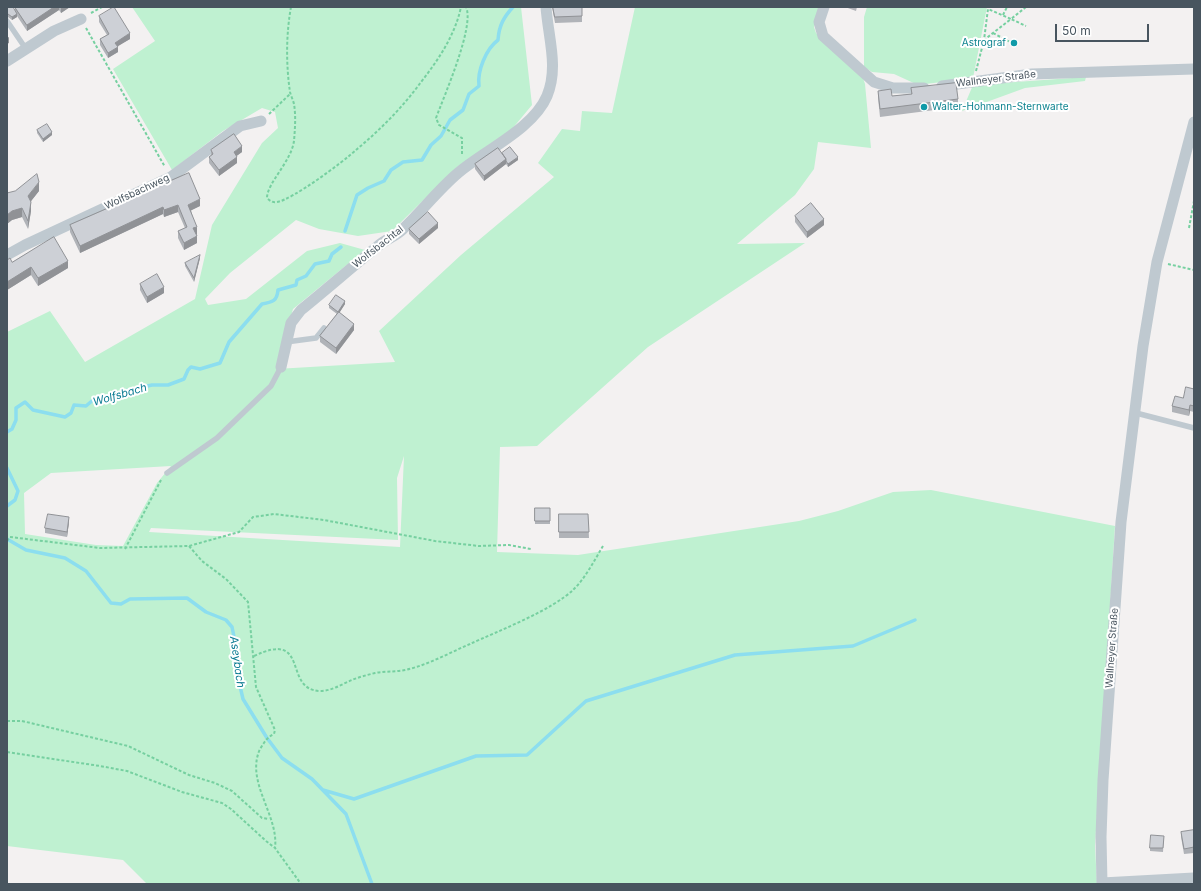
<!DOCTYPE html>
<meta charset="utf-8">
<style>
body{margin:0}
#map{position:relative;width:1201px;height:891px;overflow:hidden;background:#f3f1f1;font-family:Inter,sans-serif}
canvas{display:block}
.frame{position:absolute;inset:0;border:8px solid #48555f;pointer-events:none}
.scale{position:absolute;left:1055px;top:24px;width:94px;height:18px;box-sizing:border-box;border:2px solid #48555f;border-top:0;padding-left:5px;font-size:12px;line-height:14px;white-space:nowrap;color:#48555f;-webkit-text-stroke:3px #fff;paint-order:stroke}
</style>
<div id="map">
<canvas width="1201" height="891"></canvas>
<div class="frame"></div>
<div class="scale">50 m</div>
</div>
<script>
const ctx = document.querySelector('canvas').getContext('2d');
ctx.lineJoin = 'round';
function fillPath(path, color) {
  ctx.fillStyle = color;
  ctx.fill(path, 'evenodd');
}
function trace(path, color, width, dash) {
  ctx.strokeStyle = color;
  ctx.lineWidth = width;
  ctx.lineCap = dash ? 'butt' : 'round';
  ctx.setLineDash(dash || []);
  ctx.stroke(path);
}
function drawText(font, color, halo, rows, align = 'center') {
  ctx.font = font + ' Inter,sans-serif';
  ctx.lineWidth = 4;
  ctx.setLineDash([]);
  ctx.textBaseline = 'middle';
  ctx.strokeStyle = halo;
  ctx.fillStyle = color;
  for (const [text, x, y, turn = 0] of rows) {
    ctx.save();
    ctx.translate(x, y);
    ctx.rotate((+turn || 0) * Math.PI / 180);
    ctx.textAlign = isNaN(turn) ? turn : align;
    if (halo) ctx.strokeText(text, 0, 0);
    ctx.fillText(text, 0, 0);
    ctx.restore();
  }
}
const green = new Path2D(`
 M 132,7 L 521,7 L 532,105 L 512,129 L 457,167 L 392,231 L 358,236 L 319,229 L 296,220 L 230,273 L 205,299 L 208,305 L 246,299 L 307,251 L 340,243 L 365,250 L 293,309 L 276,369 L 395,362 L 379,331 L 461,255 L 554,177 L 538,163 L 562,129 L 580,131 L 582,111 L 612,113 L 635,7 L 821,7 L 814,27 L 816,33 L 862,75 L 865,84 L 871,148 L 818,142 L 814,169 L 795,195 L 737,244 L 805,243 L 648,347 L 537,446 L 500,447 L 497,552 L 578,555 L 799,521 L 838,511 L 893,492 L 931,490 L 1115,526 L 1095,846 L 1097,884 L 147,884 L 123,860 L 7,846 L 7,332 L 50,311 L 85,362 L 195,299 L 212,225 L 262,143 L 278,128 L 275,112 L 262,108 L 223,131 L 172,170 L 113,69 L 155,41 ZM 404,456 L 400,547 L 149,532 L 151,528 L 398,540 L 397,478 ZM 171,466 L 157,483 L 123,546 L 96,545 L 25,534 L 24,493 L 51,473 Z
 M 867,7 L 987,7 L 973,78 L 918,85 L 894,74 L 872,72 L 864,67 L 864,17 Z
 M 1086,77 L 1085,81 L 1025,88 L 962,111 L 973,85 Z`);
const stream = new Path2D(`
 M 345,231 L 357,195 L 368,188 L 384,181 L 391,170 L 403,162 L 422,160 L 431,145 L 441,136 L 450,120 L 463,110 L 469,94 L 479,86 C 477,71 486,49 498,40 C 499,25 504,17 513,7
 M 7,432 L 12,429 L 16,420 L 16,408 L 25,402 L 33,410 L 65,417 L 71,413 L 74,405 L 86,406 L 93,400 L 110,398 L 125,391 L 152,385 L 168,385 L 184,379 L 188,370 L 191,367 L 200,369 L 220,363 L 229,342 L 262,304 C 273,302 277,301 278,290 L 296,285 L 297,280 L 306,276 L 315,264 L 329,261 L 332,254 L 341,247
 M 7,468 L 18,491 L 15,500 L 7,506
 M 7,539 L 26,550 L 65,558 L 86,571 L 111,603 L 121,604 L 130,599 L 187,598 L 206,612 L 226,620 L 232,627 L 238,656 L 236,669 L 243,699 L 267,738 L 282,758 L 312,779 L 346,814 L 372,884
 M 323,790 L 354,799 L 476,756 L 527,755 L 586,701 L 735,655 L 853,646 L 915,620`);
const path = new Path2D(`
 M 291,7 C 286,34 286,65 290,92 C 291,96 293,100 294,104 C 296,116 295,129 294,141 C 291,162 267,183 267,198 C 270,201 273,203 277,202 C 292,200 343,162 356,150 C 380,130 403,107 421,82 C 439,59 455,35 461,7
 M 1026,7 L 1011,19 L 1026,26
 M 91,13 L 102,7
 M 1003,15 L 1007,7
 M 86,28 L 165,167
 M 993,33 L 1010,42
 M 976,71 L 984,40 L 988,9 L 1011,19 L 984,40
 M 269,114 L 290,94
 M 462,154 L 462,138 L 439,125 L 436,118 C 444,96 475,26 466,7
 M 1189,228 L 1194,201
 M 1168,264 L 1194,270
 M 7,541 L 10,537 L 100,548 L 189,546 L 239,532 L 253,517 L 274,514 L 324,520 L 435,541 L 479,546 L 509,545 L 531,549
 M 189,546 L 202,561 L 226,579 L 248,602 L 256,687 L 275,730 L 274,734 C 267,737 264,743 260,749 C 245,782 279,815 275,848
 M 125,549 L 161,480
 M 254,656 C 311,629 282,690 320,691 C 332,691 342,684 352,680 C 359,677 367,675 375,673 C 385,671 395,672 405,670 C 428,665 449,653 470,644 C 498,631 553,610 574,589 C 586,577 594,561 603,546
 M 7,721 L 22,721 L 128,746 L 189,775 L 215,783 L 232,791 L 262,818 L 269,819
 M 7,752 L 100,766 L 127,771 L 182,792 L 222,803 L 231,809 L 266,841 L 275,848 L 301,884`);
const service = new Path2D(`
 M 7,21 L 26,49
 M 286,342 L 316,338 L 324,328
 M 1136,413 L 1194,428
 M 167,473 L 217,438 L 271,386 L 281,367`);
const minor = new Path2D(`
 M 824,7 L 819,22 L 823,36 L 874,82 L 893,88 L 924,88
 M 7,61 L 54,31 L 81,19
 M 942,86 L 1032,74 L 1194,69
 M 7,255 L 25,245 L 171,177 L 240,126 L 261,121
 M 281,367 L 291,323 L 301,310 C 327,289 352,267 378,246 C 386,239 396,236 403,229 C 422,211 438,190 458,173 C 485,150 533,129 547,96 C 559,67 548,37 546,7
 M 1102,883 L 1194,878
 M 1102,884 L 1101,837 L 1103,780 L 1121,522 L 1143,346 L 1157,262 L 1194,122`);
const wall = new Path2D(`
 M 7,7 L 15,10 L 15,7 L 70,7 L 61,13 L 59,10 L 27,31 L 17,16 L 17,17 L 12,20 L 8,17 L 7,17 Z
 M 552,7 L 582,7 L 582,22 L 555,23 Z
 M 845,7 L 857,7 L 856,11 Z
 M 99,16 L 130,39 L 117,46 L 118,52 L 108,58 L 100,45 L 100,39 L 107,35 L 99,22 Z
 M 911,88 L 958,99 L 958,107 L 880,117 L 878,98 L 878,91 L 892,96 L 911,94 Z
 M 37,130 L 52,135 L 43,142 L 37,133 Z
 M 211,150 L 242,152 L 236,156 L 237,163 L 219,176 L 209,163 L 209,157 L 211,155 Z
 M 502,153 L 518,160 L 508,167 L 506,164 L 484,181 L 475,169 L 475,164 Z
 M 189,173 L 200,206 L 191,210 L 197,234 L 197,243 L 184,250 L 178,238 L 178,231 L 185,228 L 178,212 L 164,217 L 163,214 L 80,253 L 70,232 L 70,225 Z
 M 39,191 L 31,201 L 31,211 L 28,229 L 22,217 L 12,220 L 7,224 L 7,193 Z
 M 795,216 L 824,225 L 807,238 L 795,222 Z
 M 438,228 L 419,244 L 409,234 L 409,229 Z
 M 200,258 L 194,282 L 185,266 L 185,263 Z
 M 7,260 L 12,262 L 68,268 L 38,286 L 31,275 L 7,290 Z
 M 140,284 L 164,293 L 147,303 L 140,290 Z
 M 345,304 L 339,313 L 354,330 L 336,354 L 320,342 L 320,336 L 337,314 L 329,308 L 329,305 Z
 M 1194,389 L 1194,412 L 1190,411 L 1189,416 L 1172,412 L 1172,406 L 1183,398 Z
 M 535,508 L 550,508 L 550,524 L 535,524 Z
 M 559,514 L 588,514 L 589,538 L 559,538 Z
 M 69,522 L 67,537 L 45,533 L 45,528 Z
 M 1194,830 L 1194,853 L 1184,854 L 1181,837 L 1181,832 Z
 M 1164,836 L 1163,852 L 1150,851 L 1150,848 Z`);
const shadedWall = new Path2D(`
 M 54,7 L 59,7 L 59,10 L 27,31 L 27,25 Z
 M 61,7 L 70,7 L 61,13 Z
 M 17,14 L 17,17 L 12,20 L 12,17 Z
 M 130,33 L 130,39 L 115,48 L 115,43 Z
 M 9,37 L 9,43 L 7,44 L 7,38 Z
 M 118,47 L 118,52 L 108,58 L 108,53 Z
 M 52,132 L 52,135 L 43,142 L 43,139 Z
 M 242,146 L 242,152 L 234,158 L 234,152 Z
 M 237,157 L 237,163 L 219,176 L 219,170 Z
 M 518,157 L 518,160 L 508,167 L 508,164 Z
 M 506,159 L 506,164 L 484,181 L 484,176 Z
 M 39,182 L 39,191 L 28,205 L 28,196 Z
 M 200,199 L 200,206 L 188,212 L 188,205 Z
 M 31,202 L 31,211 L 28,229 L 28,221 Z
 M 178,205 L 178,212 L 164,217 L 164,210 Z
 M 163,207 L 163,214 L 80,253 L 80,246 Z
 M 22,208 L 22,217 L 12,220 L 7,224 L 7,215 L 12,211 Z
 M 824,219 L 824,225 L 807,238 L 807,232 Z
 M 438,223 L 438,228 L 419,244 L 419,239 Z
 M 197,227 L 197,234 L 193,235 L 193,228 Z
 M 197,236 L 197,243 L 184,250 L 184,243 Z
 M 200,255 L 200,258 L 194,282 L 194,278 Z
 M 68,261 L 68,268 L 38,286 L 38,278 Z
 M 31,267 L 31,275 L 7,290 L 7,282 Z
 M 164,287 L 164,293 L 147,303 L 147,297 Z
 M 345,301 L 345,304 L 338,315 L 338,312 Z
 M 354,324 L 354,330 L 336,354 L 336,348 Z
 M 1190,405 L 1190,411 L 1189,416 L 1189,410 Z
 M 69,517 L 69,522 L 67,537 L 67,532 Z`);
const building = new Path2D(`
 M 7,7 L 13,7 L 17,14 L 12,17 L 8,14 L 7,14 Z
 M 15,7 L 54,7 L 27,25 Z
 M 114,7 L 130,33 L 115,43 L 118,47 L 108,53 L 100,39 L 109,34 L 99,16 Z
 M 553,7 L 582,7 L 582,16 L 555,17 Z
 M 956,83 L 958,99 L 880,109 L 878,91 L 891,89 L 892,96 L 912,94 L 911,88 Z
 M 47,124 L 52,132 L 43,139 L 37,130 Z
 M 234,134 L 242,146 L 234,152 L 237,157 L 219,170 L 209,157 L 213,154 L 211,150 Z
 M 510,147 L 518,157 L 508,164 L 506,161 L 506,159 L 502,153 Z
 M 498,148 L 506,159 L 484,176 L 475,164 Z
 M 189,173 L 200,199 L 188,205 L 197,227 L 193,228 L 197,236 L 184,243 L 178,231 L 187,227 L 178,205 L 164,210 L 163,207 L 80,246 L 70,225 Z
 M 37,174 L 39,182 L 28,196 L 31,202 L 28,221 L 22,208 L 12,211 L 7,215 L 7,193 L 15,191 Z
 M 811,203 L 824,219 L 807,232 L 795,216 Z
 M 428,212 L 438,223 L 419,239 L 409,229 Z
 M 54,237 L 68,261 L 38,278 L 31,267 L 7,282 L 7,260 L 10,258 L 12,262 Z
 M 200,255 L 194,278 L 185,263 Z
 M 157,274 L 164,287 L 147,297 L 140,284 Z
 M 336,295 L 345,301 L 338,312 L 329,305 Z
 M 339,312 L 354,324 L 336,348 L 320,336 Z
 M 1186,387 L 1194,389 L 1194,406 L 1190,405 L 1189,410 L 1172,406 L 1175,396 L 1183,398 Z
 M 535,508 L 550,508 L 550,521 L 535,521 Z
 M 48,514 L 69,517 L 67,532 L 45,528 Z
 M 559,514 L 588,514 L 589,532 L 559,532 Z
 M 1194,830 L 1194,847 L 1184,849 L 1181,832 Z
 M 1151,835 L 1164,836 L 1163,848 L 1150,848 Z`);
const markers = [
 [1014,43,4,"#0f9aa8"],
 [924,107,4,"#0f9aa8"]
];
const cultureNames = [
 ["Astrograf",1006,43],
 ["Walter-Hohmann-Sternwarte",932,107,"left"]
];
const streetNames = [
 ["Wallneyer Straße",996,79,-7],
 ["Wolfsbachweg",137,192,-25],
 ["Wolfsbachtal",378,247,-38],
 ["Wallneyer Straße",1112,648,-86]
];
const waterNames = [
 ["Wolfsbach",120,395,-16],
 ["Aseybach",237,662,82]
];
fillPath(green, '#bff1d1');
trace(stream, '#8cdeef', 3.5);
trace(path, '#76d0a0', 2, [3, 2]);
trace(service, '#bfc9d0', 5.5);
trace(minor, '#bfc9d0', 11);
fillPath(wall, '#b0b3b8');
fillPath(shadedWall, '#909296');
fillPath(building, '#cdd0d6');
trace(building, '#909296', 1);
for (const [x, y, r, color] of markers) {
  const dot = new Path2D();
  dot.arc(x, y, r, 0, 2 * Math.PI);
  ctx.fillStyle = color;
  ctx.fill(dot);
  trace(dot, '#fff', 1.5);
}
drawText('10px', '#0d838f', '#fff', cultureNames, 'right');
drawText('10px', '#48555f', '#fff', streetNames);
drawText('italic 11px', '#0a7b92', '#fff', waterNames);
</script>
